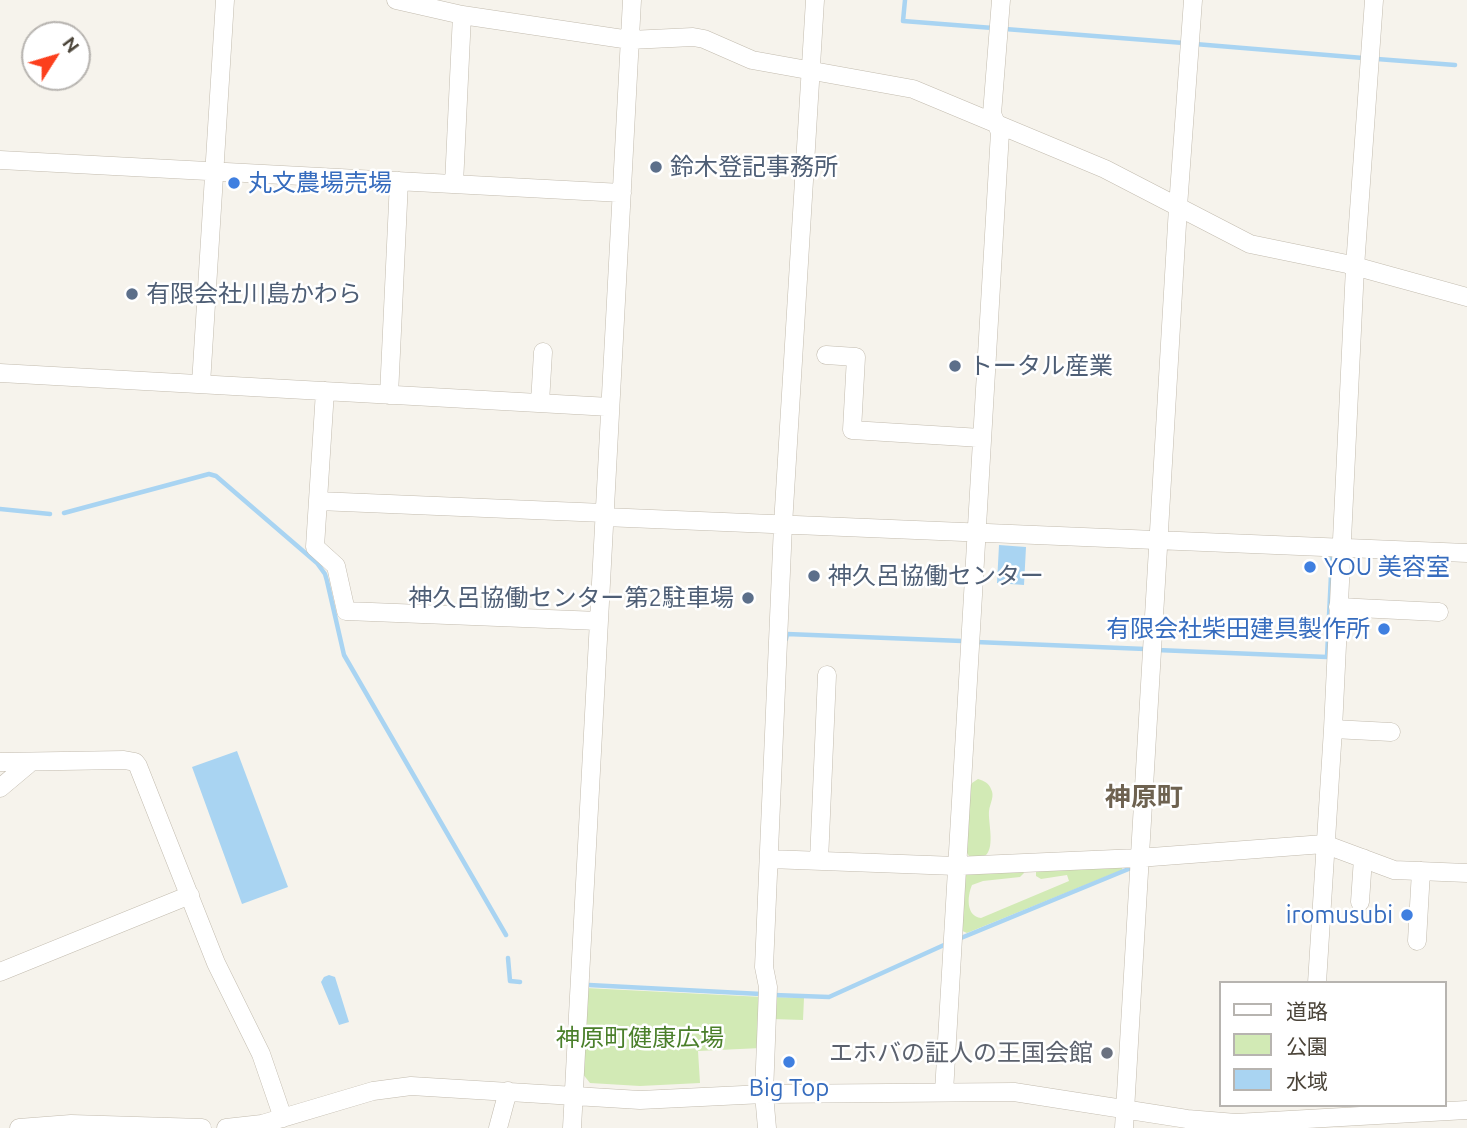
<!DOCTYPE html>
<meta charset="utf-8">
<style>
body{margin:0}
#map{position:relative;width:1467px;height:1128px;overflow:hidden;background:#f6f3ec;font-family:Ubuntu,"Noto Sans JP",sans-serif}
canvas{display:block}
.legend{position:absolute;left:1219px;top:981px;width:228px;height:126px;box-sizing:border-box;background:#fff;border:2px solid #b7b4b0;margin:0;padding:9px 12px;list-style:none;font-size:21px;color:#4b4439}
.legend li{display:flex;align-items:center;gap:14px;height:35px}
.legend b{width:35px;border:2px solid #b7b4b0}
.north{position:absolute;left:21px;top:21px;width:70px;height:70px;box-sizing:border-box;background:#fff;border:2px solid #b7b4b0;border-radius:50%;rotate:53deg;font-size:19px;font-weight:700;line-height:28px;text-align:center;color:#4b4439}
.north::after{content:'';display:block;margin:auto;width:24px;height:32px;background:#fc3f1d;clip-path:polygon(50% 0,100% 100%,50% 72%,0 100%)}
</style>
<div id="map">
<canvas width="1467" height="1128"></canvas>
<ul class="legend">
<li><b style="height:9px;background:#fff"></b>道路</li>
<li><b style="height:19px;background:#d2eab5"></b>公園</li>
<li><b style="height:19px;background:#a9d4f2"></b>水域</li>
</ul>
<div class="north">N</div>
</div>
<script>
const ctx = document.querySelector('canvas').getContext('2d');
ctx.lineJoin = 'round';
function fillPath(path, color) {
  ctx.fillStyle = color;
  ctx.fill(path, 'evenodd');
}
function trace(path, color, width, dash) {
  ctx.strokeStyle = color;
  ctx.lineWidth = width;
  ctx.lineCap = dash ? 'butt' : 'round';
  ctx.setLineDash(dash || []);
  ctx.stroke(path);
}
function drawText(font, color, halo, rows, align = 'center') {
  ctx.font = font + ' Ubuntu,"Noto Sans JP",sans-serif';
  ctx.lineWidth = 5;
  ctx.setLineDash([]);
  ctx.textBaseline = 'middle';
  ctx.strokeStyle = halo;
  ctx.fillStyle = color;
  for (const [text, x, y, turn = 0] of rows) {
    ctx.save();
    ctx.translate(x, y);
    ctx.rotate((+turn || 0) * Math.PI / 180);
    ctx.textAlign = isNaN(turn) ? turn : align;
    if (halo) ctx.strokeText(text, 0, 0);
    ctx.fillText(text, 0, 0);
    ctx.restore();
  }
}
const green = new Path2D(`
 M 978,779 C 984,781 989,783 991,789 C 995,796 990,803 989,811 C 988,822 995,846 986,855 C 982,859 975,858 970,858 L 966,851 L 968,791 L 972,783 Z
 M 1123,865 L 1122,870 L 967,933 L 960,930 L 964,876 L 967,872 L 1022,870 L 1024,873 L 1020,877 L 983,881 L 972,885 C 967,897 966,916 981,918 L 1069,881 L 1067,875 L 1041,879 L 1036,876 L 1036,871 Z
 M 586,988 L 763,997 L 761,1048 L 698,1051 L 700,1083 L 640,1086 L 590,1083 L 582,1073 Z
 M 773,997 L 804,998 L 803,1020 L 772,1019 Z`);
const water = new Path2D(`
 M 999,545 L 1026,547 L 1024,585 L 997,583 Z
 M 237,751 L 288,887 L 242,904 L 192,767 Z
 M 329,975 L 335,977 L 349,1022 L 339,1025 L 321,982 L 324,977 Z`);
const stream = new Path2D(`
 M 905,0 L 903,21 L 993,28
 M 1005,29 L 1184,43
 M 1195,44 L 1363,58
 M 1377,59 L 1455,65
 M 0,509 L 50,514
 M 64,513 L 209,474 L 216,476 L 317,563 L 325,574 L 327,581 L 344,655 L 506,935
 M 786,639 L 787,634 L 962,641
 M 976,642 L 1145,649
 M 1157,650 L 1327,657 L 1332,555
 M 961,938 L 1131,868
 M 508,958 L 510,981 L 520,982
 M 589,985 L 761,994
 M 774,995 L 829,997 L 944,945`);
const minor = new Path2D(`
 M 396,0 L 462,15 L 630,40 L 693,37 L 704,39 L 752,60 L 913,89 L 1105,169 L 1250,244 L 1347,264 L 1467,297
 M 0,160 L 622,193
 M 454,184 L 462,15
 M 826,355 L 856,357 L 852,430 L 981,438
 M 0,373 L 610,407
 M 201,384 L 225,0
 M 325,391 L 315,547 L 336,566 L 346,611 L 599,621
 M 389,395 L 399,181
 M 540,403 L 543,352
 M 318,501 L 604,513
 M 604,517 L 1467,553
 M 1338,607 L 1439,612
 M 1333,729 L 1391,732
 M 0,762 L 124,760 L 135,762 L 138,766 L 216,963 L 261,1054 L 283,1118
 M 0,788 L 31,762
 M 769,859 L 956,866 L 1138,858 L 1324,844 L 1394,870 L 1467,873
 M 819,861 L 827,675
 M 1360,902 L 1363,858
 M 1417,941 L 1421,871
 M 0,972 L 190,895
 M 1317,983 L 1333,729 L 1355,267 L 1374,0
 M 944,1092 L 1000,132 L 992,114 L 1001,0
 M 19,1128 L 71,1124 L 202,1128
 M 226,1128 L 262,1124 L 373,1091 L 411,1086 L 640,1100 L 764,1094 L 1014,1092 L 1187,1119 L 1236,1123 L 1467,1110
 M 498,1128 L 508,1091
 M 572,1128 L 632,0
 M 767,1128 L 764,1094 L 768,987 L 764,967 L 783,525 L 815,0
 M 1124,1128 L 1178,207 L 1193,0`);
const markers = [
 [656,167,7,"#5c6f8a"],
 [234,183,7,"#3f7fe0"],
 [132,294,7,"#5c6f8a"],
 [955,366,7,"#5c6f8a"],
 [1310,567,7,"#3f7fe0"],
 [814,576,7,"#5c6f8a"],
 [748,598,7,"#5c6f8a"],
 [1384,629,7,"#3f7fe0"],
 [1407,915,7,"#3f7fe0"],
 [1107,1053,7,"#6b7280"],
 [789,1062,7,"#3f7fe0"]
];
const serviceNames = [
 ["鈴木登記事務所",670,167],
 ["有限会社川島かわら",146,294],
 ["トータル産業",969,366],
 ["神久呂協働センター",828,576],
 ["神久呂協働センター第2駐車場",734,598,"right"]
];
const shopNames = [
 ["丸文農場売場",248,183],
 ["YOU 美容室",1324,567],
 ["有限会社柴田建具製作所",1370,629,"right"],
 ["iromusubi",1393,915,"right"],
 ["Big Top",789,1088,"center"]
];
const parkNames = [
 ["神原町健康広場",640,1038]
];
const worshipNames = [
 ["エホバの証人の王国会館",1093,1053]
];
const neighbourhoodNames = [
 ["神原町",1144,797]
];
fillPath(green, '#d2eab5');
fillPath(water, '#a9d4f2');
trace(stream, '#a9d4f2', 4.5);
trace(minor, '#c2bbae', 19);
trace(minor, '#fff', 18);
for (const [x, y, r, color] of markers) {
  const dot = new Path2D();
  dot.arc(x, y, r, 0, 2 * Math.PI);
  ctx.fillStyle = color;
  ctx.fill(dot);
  trace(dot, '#fff', 2.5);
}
drawText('24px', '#4e5e75', '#fff', serviceNames, 'left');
drawText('24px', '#366cbe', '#fff', shopNames, 'left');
drawText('24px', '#4a7f2a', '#fff', parkNames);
drawText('24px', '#5b616d', '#fff', worshipNames, 'right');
drawText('bold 26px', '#6e6250', '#fff', neighbourhoodNames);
</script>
